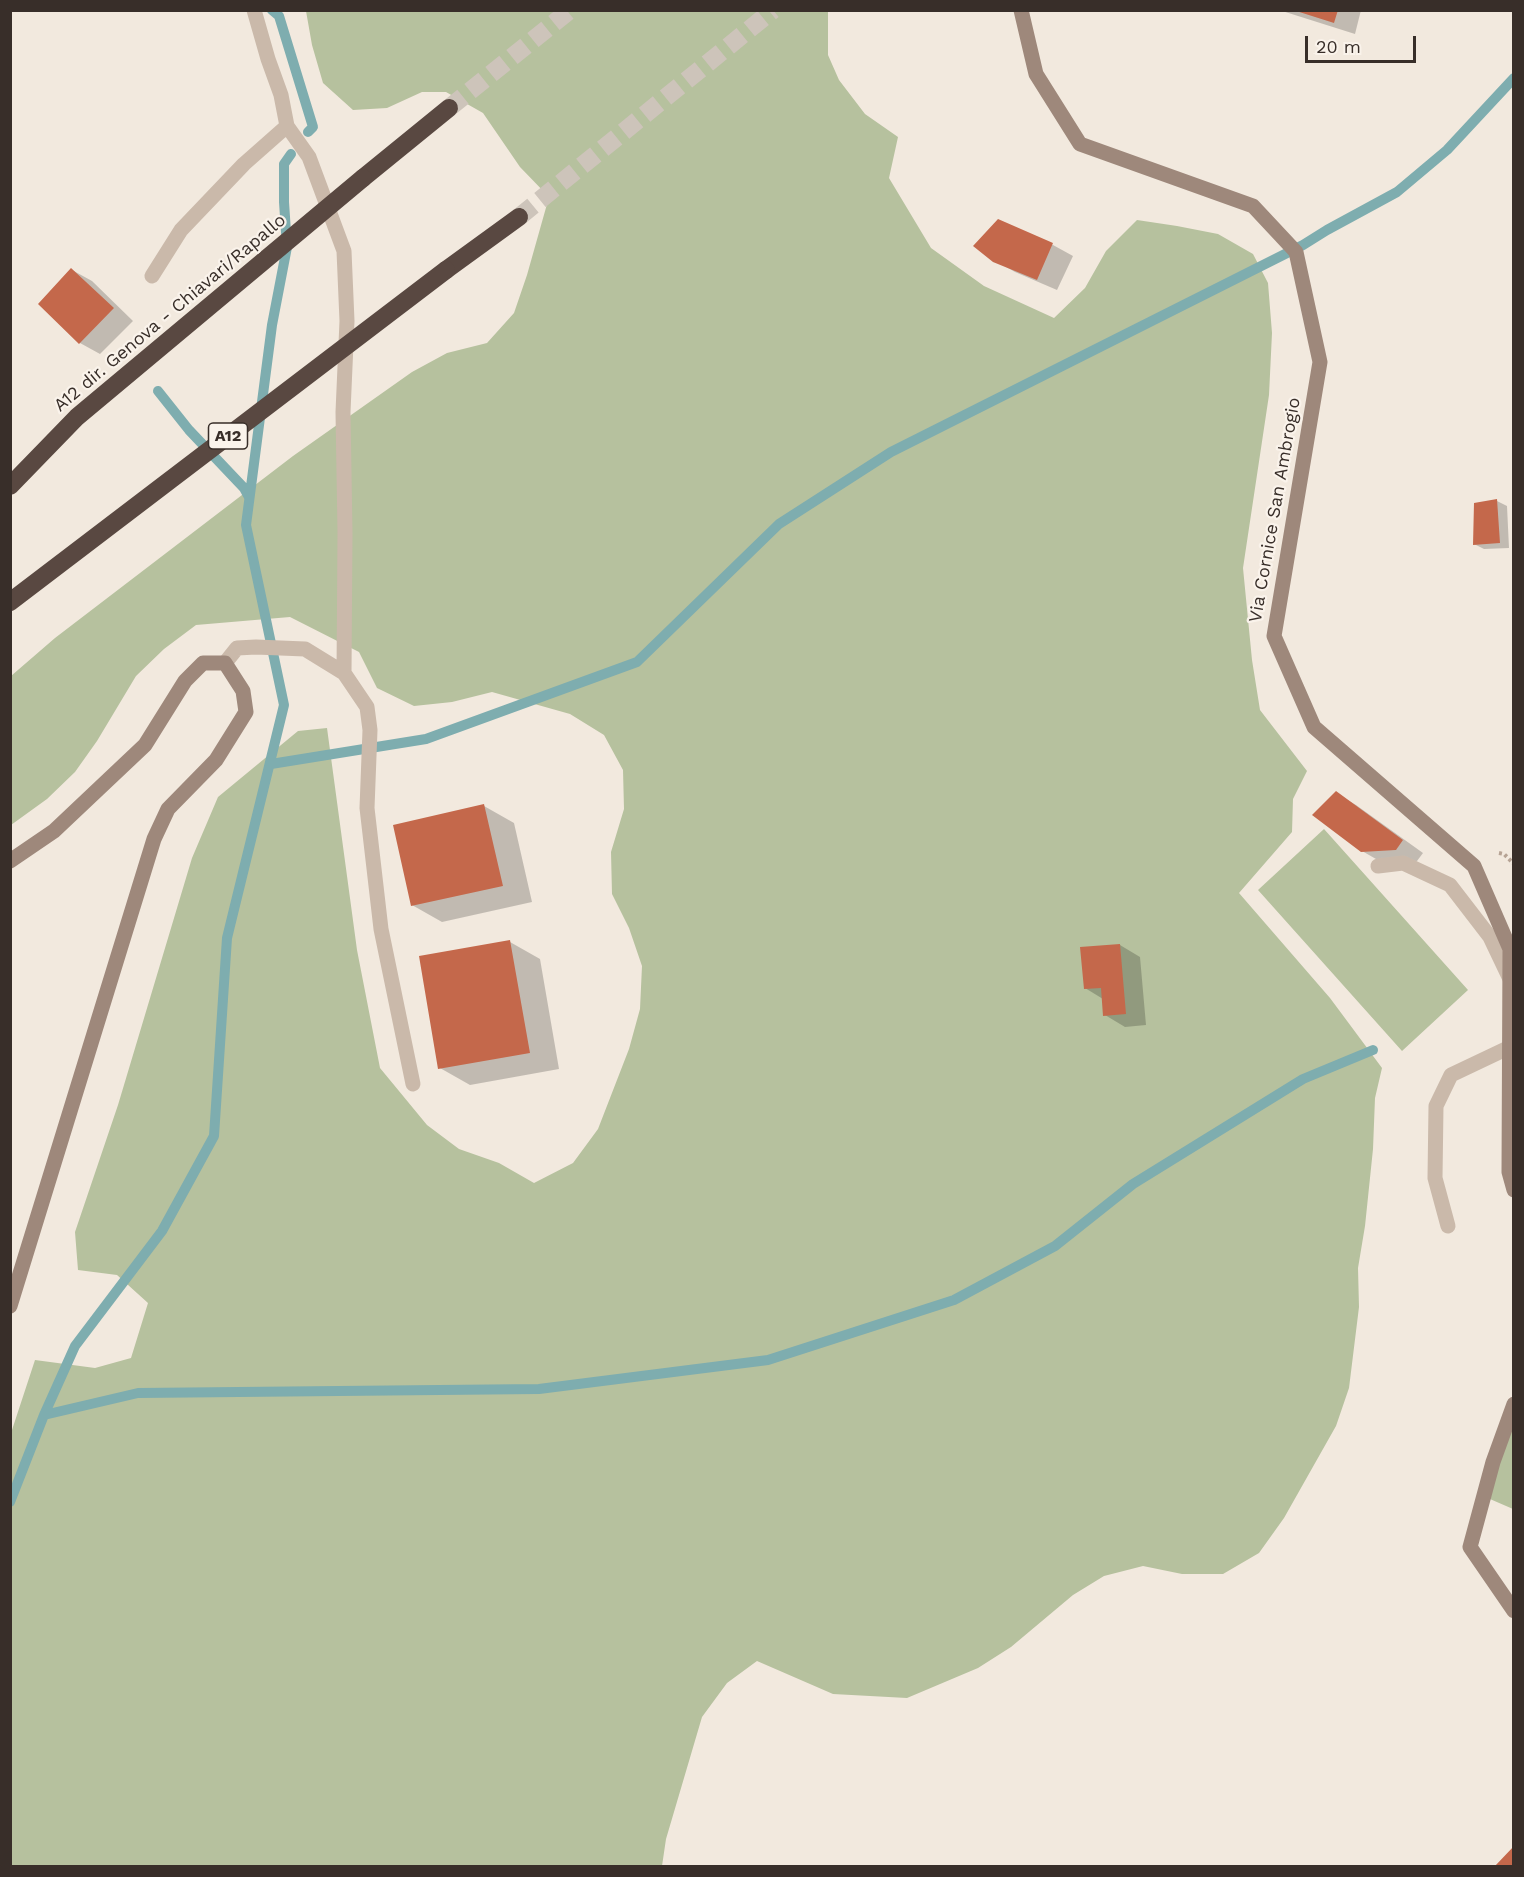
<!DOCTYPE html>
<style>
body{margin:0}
#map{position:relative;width:1524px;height:1877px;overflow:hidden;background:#f2e9de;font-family:"Work Sans",sans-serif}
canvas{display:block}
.frame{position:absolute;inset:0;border:12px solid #382e29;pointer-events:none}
.scale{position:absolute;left:1305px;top:36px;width:111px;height:27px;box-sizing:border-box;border:3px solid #382e29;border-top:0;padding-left:8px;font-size:18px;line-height:21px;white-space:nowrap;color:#382e29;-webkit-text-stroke:4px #faf3eb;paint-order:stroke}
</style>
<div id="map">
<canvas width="1524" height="1877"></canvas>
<div class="frame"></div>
<div class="scale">20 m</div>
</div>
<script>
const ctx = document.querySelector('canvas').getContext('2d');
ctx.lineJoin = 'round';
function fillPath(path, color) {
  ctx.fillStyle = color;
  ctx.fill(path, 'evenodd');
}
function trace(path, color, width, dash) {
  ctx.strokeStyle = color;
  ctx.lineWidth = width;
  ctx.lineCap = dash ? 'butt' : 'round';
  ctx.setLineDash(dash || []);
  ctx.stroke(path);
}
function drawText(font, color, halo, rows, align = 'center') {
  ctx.font = font + ' "Work Sans",sans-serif';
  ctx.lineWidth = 4.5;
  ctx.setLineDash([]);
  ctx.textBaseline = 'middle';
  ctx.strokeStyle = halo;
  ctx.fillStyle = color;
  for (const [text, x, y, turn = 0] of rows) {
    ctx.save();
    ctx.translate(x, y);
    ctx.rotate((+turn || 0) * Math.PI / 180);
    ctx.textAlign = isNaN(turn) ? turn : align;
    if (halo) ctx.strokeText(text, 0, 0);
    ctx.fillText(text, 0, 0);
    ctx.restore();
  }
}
const green = new Path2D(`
 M 306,11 L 828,11 L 828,55 L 839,80 L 865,114 L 898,137 L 889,178 L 931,248 L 984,286 L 1054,318 L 1085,288 L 1106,251 L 1137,220 L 1177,226 L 1218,234 L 1253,254 L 1268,283 L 1272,333 L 1269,395 L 1243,568 L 1252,660 L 1260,710 L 1307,771 L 1293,799 L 1292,832 L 1239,893 L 1330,998 L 1382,1068 L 1375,1098 L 1373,1149 L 1365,1226 L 1358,1268 L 1359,1307 L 1349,1388 L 1336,1426 L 1284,1518 L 1259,1553 L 1223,1574 L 1182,1574 L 1143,1566 L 1104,1576 L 1073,1595 L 1011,1647 L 978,1668 L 907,1698 L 833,1694 L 757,1661 L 727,1683 L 702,1717 L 666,1839 L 662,1866 L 11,1866 L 11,1433 L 35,1360 L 95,1368 L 131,1358 L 148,1303 L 117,1275 L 78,1270 L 75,1232 L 118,1105 L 192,858 L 218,797 L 298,731 L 327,728 L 357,950 L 380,1068 L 427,1125 L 459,1149 L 499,1163 L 534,1183 L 573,1163 L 598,1129 L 629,1049 L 640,1009 L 642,966 L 629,928 L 612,894 L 611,852 L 624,809 L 623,770 L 604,735 L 570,714 L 492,692 L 452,702 L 414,706 L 377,688 L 359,652 L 290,617 L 196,625 L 164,649 L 136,676 L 97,741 L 75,772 L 47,799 L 11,825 L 11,676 L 55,638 L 293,456 L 412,372 L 447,353 L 487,343 L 514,313 L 527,275 L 549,197 L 520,167 L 483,113 L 446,92 L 422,92 L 387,108 L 353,110 L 323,83 L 312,45 Z
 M 1324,829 L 1468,990 L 1402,1051 L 1258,890 Z
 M 1513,1408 L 1513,1509 L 1483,1496 Z`);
const shadow = new Path2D(`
 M 1279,10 L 1361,10 L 1355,34 Z
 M 999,221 L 1053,245 L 1073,256 L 1057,290 L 1015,272 L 994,260 Z
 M 72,270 L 92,281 L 133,321 L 100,354 L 80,343 L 40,304 Z
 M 1497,501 L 1507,506 L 1509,548 L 1484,549 L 1474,544 L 1476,504 Z
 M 1336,793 L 1356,805 L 1423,853 L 1417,861 L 1383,863 L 1362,851 Z
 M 484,806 L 514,823 L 532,902 L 442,922 L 412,905 Z
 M 510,942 L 540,959 L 559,1069 L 470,1085 L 440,1068 Z
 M 1120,945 L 1140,957 L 1146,1025 L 1125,1027 L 1105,1015 L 1103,999 L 1085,988 Z`);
const stream = new Path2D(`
 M 272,10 L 279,16 L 313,127 L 308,132
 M 158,391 L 189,430 L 244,488 L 249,497
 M 271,764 L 426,739 L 637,662 L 779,524 L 891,452 L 1303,245 L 1327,230 L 1397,192 L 1447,150 L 1514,78
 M 44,1415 L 138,1393 L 539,1389 L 768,1360 L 954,1300 L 1055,1246 L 1133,1184 L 1303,1079 L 1373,1050
 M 10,1502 L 44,1415 L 75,1346 L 162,1231 L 214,1136 L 227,938 L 284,705 L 246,525 L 272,325 L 287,247 L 284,202 L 284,164 L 291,154`);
const building = new Path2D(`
 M 1293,10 L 1338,10 L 1334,23 Z
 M 998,219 L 1053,243 L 1037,280 L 993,262 L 973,246 Z
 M 71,268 L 114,308 L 79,344 L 38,304 Z
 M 1497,499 L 1500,543 L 1473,545 L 1474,503 Z
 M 1336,791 L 1403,840 L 1396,850 L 1361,852 L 1312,815 Z
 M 484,804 L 503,886 L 411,906 L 393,825 Z
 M 510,940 L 530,1053 L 438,1069 L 419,956 Z
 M 1120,944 L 1126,1014 L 1103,1016 L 1101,988 L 1084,989 L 1080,947 Z
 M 1514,1846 L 1514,1866 L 1495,1866 Z`);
const highwayTunnel = new Path2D(`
 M 449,108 L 570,10
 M 519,217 L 773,10`);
const path = new Path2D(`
 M 1499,853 L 1504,854 L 1514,864`);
const lane = new Path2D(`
 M 287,126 L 309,157 L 344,251 L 347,321 L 343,412 L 345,533 L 344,673
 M 152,276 L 181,230 L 244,164 L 287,126 L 281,95 L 268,59 L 254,10
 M 225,663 L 237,648 L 256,647 L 305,649 L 344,673 L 367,707 L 370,730 L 367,808 L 381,929 L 413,1084
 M 1378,866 L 1403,863 L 1450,885 L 1490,937 L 1510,979
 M 1448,1226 L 1435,1178 L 1436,1106 L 1451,1075 L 1510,1047`);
const secondary = new Path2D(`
 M 1021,10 L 1036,74 L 1080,144 L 1253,206 L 1296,252 L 1320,362 L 1274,636 L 1314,727 L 1474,866 L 1510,949 L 1509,1172 L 1514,1190
 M 10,861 L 54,831 L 145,745 L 185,681 L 203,663 L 225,663 L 243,691 L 246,712 L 216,760 L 168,809 L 154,839 L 10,1306
 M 1514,1404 L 1493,1462 L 1470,1547 L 1514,1611`);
const highway = new Path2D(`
 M 363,178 L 449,108
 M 446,270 L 519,217`);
const highwayBridge = new Path2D(`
 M 10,486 L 77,417 L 363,178
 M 10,602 L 446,270`);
const shields = [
 [228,436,39]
];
const shieldNames = [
 ["A12",228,436]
];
const streetNames = [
 ["A12 dir. Genova - Chiavari/Rapallo",170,313,-40],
 ["Via Cornice San Ambrogio",1275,510,-80]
];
fillPath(green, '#b6c19e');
fillPath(shadow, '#0003');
trace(stream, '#7eadaf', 10);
fillPath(building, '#c4684b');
trace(highwayTunnel, '#cdc4ba', 18, [18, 9]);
trace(path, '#b6a394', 4, [3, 3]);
trace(lane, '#cab9aa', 15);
trace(secondary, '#9e887b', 15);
trace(highway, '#594841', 18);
trace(highwayBridge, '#594841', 18);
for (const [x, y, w] of shields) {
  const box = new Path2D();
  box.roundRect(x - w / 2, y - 13, w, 26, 4.5);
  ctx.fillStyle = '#faf3eb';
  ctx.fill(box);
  trace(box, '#382e29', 1.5);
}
drawText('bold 16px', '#382e29', null, shieldNames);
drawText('18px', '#382e29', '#faf3eb', streetNames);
</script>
